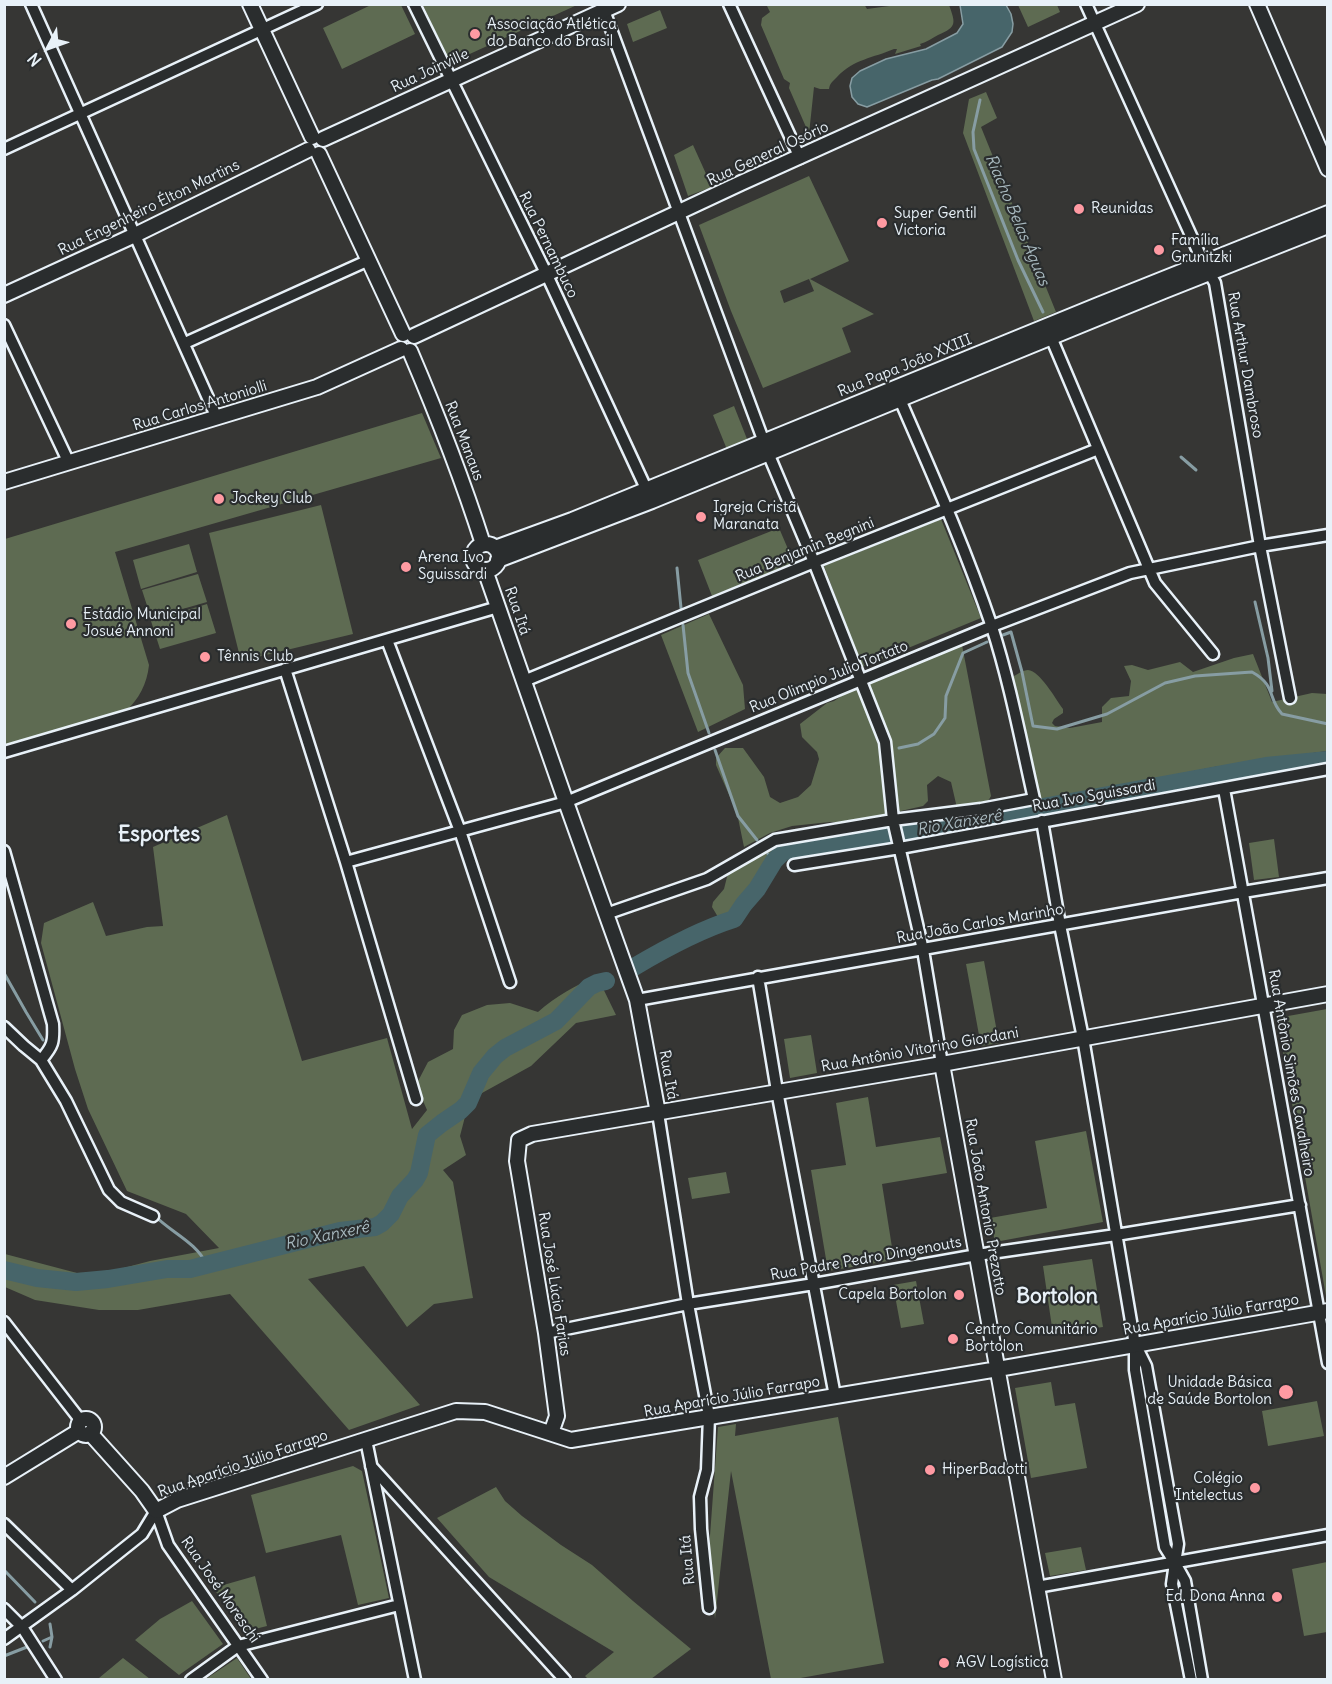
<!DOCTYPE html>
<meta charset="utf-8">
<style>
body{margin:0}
#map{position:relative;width:1332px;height:1684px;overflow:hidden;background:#363634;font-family:Delius,sans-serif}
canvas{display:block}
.frame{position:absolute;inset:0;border:6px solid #e8f1f8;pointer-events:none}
.north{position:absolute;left:18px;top:18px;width:60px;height:60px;-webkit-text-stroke:4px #2a2d2e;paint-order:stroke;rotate:229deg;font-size:16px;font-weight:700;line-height:24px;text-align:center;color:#e8f1f8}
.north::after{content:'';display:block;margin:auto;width:21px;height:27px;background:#e8f1f8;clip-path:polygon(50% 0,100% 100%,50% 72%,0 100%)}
</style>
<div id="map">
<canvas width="1332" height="1684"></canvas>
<div class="frame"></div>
<div class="north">N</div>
</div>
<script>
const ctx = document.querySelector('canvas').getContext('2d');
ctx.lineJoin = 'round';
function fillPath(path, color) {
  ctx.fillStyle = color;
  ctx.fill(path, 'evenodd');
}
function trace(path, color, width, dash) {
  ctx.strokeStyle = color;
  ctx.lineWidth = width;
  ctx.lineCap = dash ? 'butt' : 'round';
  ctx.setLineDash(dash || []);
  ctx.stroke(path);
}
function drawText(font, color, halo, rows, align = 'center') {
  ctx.font = font + ' Delius,sans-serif';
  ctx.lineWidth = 4.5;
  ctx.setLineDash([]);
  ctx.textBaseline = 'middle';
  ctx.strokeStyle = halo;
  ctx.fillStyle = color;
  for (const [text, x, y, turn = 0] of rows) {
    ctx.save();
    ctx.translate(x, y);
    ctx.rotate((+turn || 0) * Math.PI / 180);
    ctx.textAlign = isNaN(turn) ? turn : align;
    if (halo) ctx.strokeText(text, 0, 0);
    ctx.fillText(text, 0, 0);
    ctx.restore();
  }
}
const green = new Path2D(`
 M 373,4 L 401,5 L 415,34 L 342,69 L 323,28 Z
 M 770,4 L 864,4 L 867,9 L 904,4 L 949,5 C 955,22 958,27 938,35 C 932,38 927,42 920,44 L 921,46 L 895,54 L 897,49 L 894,49 C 873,58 854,59 837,77 C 832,82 830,83 829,89 L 820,89 L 814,87 L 809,134 L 789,88 L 790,83 L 784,79 L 761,25 L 762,18 L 770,12 L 767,6 Z
 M 423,5 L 577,5 L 450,63 Z
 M 1018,5 L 1057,5 L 1060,12 L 1028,27 Z
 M 660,10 L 667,28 L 633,42 L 627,24 Z
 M 986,92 L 997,118 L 981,127 L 1056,312 L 1034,321 L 963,133 L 969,99 Z
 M 693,145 L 712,187 L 688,196 L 674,155 Z
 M 809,176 L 849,261 L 810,279 L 874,314 L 842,328 L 851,352 L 763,388 L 731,311 L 699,225 ZM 809,279 L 814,291 L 784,303 L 780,291 Z
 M 734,406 L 749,444 L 728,452 L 713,415 Z
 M 422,413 L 441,458 L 115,552 L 149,665 C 147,684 139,699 125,712 L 5,747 L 5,539 Z
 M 321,505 L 353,634 L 241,661 L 209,533 Z
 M 941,519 L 981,618 L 862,667 L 824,566 Z
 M 779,528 L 794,563 L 712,596 L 698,560 Z
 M 189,544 L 197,572 L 141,589 L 133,560 Z
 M 198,574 L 207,602 L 151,618 L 142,590 Z
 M 207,604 L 216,633 L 160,649 L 151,621 Z
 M 709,614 L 743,685 L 745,709 L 698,732 L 661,635 Z
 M 962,645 L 991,796 L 987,803 L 957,808 L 951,782 L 938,776 L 927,785 L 928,801 L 923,806 L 852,822 L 830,822 L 792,826 L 770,833 L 744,847 L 737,813 L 716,765 L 716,758 L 725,748 L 743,748 L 764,777 L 770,797 L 780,803 L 798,797 L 811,785 L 819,759 L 817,752 L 802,737 L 800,724 L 827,703 L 834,701 L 855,687 Z
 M 1253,654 L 1272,702 L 1312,693 L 1327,694 L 1327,751 L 1214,767 L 1103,789 L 1078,797 L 1048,803 L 1042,802 L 1031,765 L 1025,728 L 1018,711 L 1013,681 L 1014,676 C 1018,674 1023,670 1028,670 C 1040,671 1055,698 1063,709 L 1063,713 L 1054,719 L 1052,723 L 1055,726 L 1070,728 L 1102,722 L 1102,707 L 1111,698 L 1129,696 L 1131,681 L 1124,666 L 1132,665 L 1148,670 L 1180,662 L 1193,672 L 1234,658 Z
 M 227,815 L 302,1061 L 387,1038 L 412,1129 L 427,1110 L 416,1085 L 428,1062 L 453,1049 L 454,1030 L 462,1015 L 487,1005 L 510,1003 L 538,1012 C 556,996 575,986 597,976 L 616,1015 L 576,1023 L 531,1066 L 482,1093 L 466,1113 L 460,1136 L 466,1155 L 443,1170 L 453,1182 L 473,1298 L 434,1304 L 407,1327 L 364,1266 L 308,1279 L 420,1405 L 349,1430 L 230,1294 L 138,1310 L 99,1310 L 35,1300 L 5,1287 L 5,1254 L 77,1273 L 108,1272 L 150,1261 L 219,1248 L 186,1214 L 127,1191 L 88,1109 L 75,1069 L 41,943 L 44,923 L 93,902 L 106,936 L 147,927 L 163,926 L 153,847 Z
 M 1274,839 L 1279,877 L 1254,880 L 1249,843 Z
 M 776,845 C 757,869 752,897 728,917 L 718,917 L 712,907 L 713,902 L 724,889 L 728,873 L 731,869 Z
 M 984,961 L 999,1043 L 981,1046 L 966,964 Z
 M 1327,1009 L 1328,1296 L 1326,1296 L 1277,1018 Z
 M 811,1035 L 817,1073 L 790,1078 L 784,1039 Z
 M 868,1097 L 876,1147 L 940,1137 L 947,1173 L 882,1184 L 894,1260 L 828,1271 L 811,1170 L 846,1165 L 836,1103 Z
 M 1086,1131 L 1103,1222 L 995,1242 L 990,1218 L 1047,1208 L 1035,1141 Z
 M 726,1172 L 730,1193 L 692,1199 L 688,1178 Z
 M 1092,1259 L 1103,1327 L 1053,1334 L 1043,1266 Z
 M 916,1281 L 924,1324 L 901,1328 L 893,1285 Z
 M 1051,1382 L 1055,1406 L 1075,1403 L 1087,1468 L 1031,1478 L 1015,1388 Z
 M 1317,1401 L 1324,1436 L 1268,1446 L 1262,1411 Z
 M 838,1417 L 884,1663 L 795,1679 L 771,1679 L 731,1471 L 715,1619 L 709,1549 L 718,1427 L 736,1424 L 735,1436 Z
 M 353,1466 L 362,1471 L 389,1598 L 358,1605 L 341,1535 L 266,1553 L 251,1495 Z
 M 496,1487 L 505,1501 L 522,1516 L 561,1545 L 592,1565 L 633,1601 L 691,1649 L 651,1679 L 588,1679 L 585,1676 L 614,1652 L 489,1577 L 437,1518 Z
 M 1081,1547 L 1086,1570 L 1050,1576 L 1045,1553 Z
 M 1327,1562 L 1327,1632 L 1304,1636 L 1292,1569 Z
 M 255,1576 L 267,1626 L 247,1631 L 213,1588 Z
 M 192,1601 L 223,1644 L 179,1675 L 135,1640 L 160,1619 Z
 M 123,1658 L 150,1679 L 100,1679 L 99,1678 Z
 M 237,1658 L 251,1679 L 206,1679 Z`);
const water = new Path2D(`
 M 960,5 L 1006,5 L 1011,14 L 1013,24 L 1012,32 L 1002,47 L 938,79 L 932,80 L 867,107 L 858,104 L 852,97 L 850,86 L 852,78 L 860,71 L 886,59 L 926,49 L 957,33 L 963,24 Z`);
const stream = new Path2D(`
 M 980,100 L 973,132 L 974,149 L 1018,260 L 1043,312
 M 1181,457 L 1196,470
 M 677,568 L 681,608
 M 1255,602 L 1268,658 L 1272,691
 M 683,625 L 688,673 L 709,733
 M 1003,635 L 1011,632 L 1022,672 L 1033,726 L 1057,729 L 1107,714 L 1165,683 L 1195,676 L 1252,672 C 1277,686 1267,698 1282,714 L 1328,724
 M 899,748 L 918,744 L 934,734 L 945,718 L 946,696 L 963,653 L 987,642
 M 715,750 L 738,816 L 757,840
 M 768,854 L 774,861
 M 4,973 L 26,1012 L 43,1040
 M 155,1216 C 172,1233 196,1242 207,1265
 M 4,1570 L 35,1602
 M 50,1624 L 52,1637 L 50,1647
 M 43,1641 L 52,1637
 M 4,1656 L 27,1647`);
const river = new Path2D(`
 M 634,967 C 666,948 699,930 734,919 L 744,904 L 757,889 L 774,861 L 784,851 L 813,850 L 827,845 L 1032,809 L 1266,766 L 1328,760
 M 4,1270 L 37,1278 L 76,1282 L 108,1279 L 167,1269 L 190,1269 L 340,1231 L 375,1227 L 382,1223 L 391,1214 L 400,1196 L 415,1180 L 419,1173 L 427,1135 L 442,1123 L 461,1110 L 468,1103 L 481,1073 L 495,1056 L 505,1048 L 556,1021 L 589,987 L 597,983 L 606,981`);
const street = new Path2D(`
 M 31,4 L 217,418
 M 414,4 L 547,275 L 649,495
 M 729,4 L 800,158
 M 1086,4 L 1203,262 L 1215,283 L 1260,546 L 1290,698
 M 602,5 L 768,453 L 814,562 L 885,742 L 893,820 L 923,950 L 942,1064
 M 4,149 L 317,4
 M 4,325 L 69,463
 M 1048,330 L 1155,583 L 1213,654
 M 185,343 L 369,260
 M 387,640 L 460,831 L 510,982
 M 285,669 L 346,862 L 416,1099
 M 524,681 L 814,562 L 1098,449
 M 4,752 C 169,702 334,656 498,607
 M 1224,789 L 1328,1363
 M 1042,821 L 1060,925 L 1083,1038 L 1135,1345 L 1135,1370 L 1165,1547 L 1175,1563 L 1172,1584 L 1191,1680
 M 4,851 L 53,1024 C 54,1042 53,1046 41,1060
 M 346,862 L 566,802 L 992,626 L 1130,573 L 1260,546 L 1328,535
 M 794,865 L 900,848 L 1328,769
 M 606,914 L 707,879 L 775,840 L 893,820 L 981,809 L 1034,799 C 1021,742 1010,683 992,627 C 965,547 931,471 898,395
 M 758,977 L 777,1091 L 835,1396
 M 637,1000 L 1243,892 L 1328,878
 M 4,1027 L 24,1046 L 41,1060 L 66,1101 L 109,1190 L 121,1202 L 153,1216
 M 658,1113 L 688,1304 L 709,1416 L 707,1470 L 700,1497 L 701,1529 L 709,1608
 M 4,1322 L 81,1421
 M 546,1333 L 688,1304 L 814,1284 L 977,1255 L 1116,1235 L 1300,1205
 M 1137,1348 L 1146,1366 L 1178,1544 L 1175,1563 L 1185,1581 L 1202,1680
 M 366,1440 L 415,1680
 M 371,1466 L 565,1680
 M 156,1511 L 168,1545 L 262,1680
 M 4,1524 L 72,1590
 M 1037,1587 L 1328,1535
 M 4,1609 L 22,1627 L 56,1680
 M 4,1639 L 72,1590 L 142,1534 L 156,1511
 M 191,1680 L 238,1646 L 399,1605`);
const secondary = new Path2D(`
 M 250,4 L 312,137
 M 1257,4 L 1328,169
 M 323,139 L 618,4
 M 319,154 L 403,334
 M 4,295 L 135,235 L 308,150
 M 414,336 L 741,183 L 1137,4
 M 410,351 C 437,414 462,478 483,544
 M 4,482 L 317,387 L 401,349
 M473 557a13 13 0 1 1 26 0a13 13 0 1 1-26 0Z
 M 495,548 L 572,520 L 1098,305 L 1328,213
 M 498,560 L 652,501 L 1164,291 L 1328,226
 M 485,570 L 566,802 L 637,1000 L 658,1113
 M 942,1064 L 1054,1680
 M78 1427a8 8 0 1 1 16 0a8 8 0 1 1-16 0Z
 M 90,1433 L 142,1491 L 156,1511 L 177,1500 L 456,1411 L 485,1412 L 571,1440 L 998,1369 L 1328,1311
 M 551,1433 L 557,1416 L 546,1333 L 517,1161 L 519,1140 L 532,1134 L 942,1064 L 1328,994
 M 4,1477 L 79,1431`);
const markers = [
 [475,34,6,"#ff9aa2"],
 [1079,209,6,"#ff9aa2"],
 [882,223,6,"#ff9aa2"],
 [1159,250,6,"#ff9aa2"],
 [219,499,6,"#ff9aa2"],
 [701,517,6,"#ff9aa2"],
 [406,567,6,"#ff9aa2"],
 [71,624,6,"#ff9aa2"],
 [205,657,6,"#ff9aa2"],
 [959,1295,6,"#ff9aa2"],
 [953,1339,6,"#ff9aa2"],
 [1286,1392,8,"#ff9aa2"],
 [930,1470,6,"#ff9aa2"],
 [1255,1488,6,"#ff9aa2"],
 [1277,1597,6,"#ff9aa2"],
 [944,1663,6,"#ff9aa2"]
];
const poiNames = [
 ["Associação Atlética",487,25],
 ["do Banco do Brasil",487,42],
 ["Reunidas",1091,209],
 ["Super Gentil",894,214],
 ["Victoria",894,231],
 ["Família",1171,241],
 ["Grunitzki",1171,258],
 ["Jockey Club",231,499],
 ["Igreja Cristã",713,508],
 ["Maranata",713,525],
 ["Arena Ivo",418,558],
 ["Sguissardi",418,575],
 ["Estádio Municipal",83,615],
 ["Josué Annoni",83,632],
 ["Tênnis Club",217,657],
 ["Capela Bortolon",947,1295,"right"],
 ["Centro Comunitário",965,1330],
 ["Bortolon",965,1347],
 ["Unidade Básica",1272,1383,"right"],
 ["de Saúde Bortolon",1272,1400,"right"],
 ["HiperBadotti",942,1470],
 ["Colégio",1243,1479,"right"],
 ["Intelectus",1243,1496,"right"],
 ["Ed. Dona Anna",1265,1597,"right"],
 ["AGV Logística",956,1663]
];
const streetNames = [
 ["Rua Joinville",430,71,-25],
 ["Rua General Osório",768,154,-25],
 ["Rua Engenheiro Élton Martins",149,208,-26],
 ["Rua Pernambuco",548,245,64],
 ["Rua Arthur Dambroso",1245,365,80],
 ["Rua Papa João XXIII",905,366,-22],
 ["Rua Carlos Antoniolli",200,406,-17],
 ["Rua Manaus",464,441,69],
 ["Rua Benjamin Begnini",805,550,-22],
 ["Rua Itá",517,611,71],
 ["Rua Olimpio Julio Tortato",829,677,-22],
 ["Rua Ivo Sguissardi",1094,796,-10],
 ["Rua João Carlos Marinho",980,924,-10],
 ["Rua Antônio Vitorino Giordani",920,1050,-10],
 ["Rua Antônio Simões Cavalheiro",1291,1073,80],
 ["Rua Itá",668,1075,80],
 ["Rua João Antonio Prezotto",985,1207,80],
 ["Rua Padre Pedro Dingenouts",866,1259,-10],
 ["Rua José Lúcio Farias",554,1284,81],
 ["Rua Aparício Júlio Farrapo",1211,1315,-10],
 ["Rua Aparício Júlio Farrapo",732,1397,-10],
 ["Rua Aparício Júlio Farrapo",243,1464,-19],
 ["Rua Itá",688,1560,-95],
 ["Rua José Moreschi",220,1590,55]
];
const waterNames = [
 ["Riacho Belas Águas",1017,220,67],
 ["Rio Xanxerê",959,823,-10],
 ["Rio Xanxerê",327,1236,-12]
];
const districtNames = [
 ["Esportes",159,835],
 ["Bortolon",1057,1297]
];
fillPath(green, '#5e6b52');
fillPath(water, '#47656a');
trace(water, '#879da3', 1.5);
trace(stream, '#879da3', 3);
trace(river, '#47656a', 18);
trace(street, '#e8f1f8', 15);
trace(secondary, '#e8f1f8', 18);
trace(street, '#2a2d2e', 10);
trace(secondary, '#2a2d2e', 14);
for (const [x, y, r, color] of markers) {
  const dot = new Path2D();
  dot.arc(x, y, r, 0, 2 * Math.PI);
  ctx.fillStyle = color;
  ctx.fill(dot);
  trace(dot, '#2a2d2e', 2);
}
drawText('15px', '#e8f1f8', '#2a2d2e', poiNames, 'left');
drawText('15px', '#e8f1f8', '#2a2d2e', streetNames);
drawText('italic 16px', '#a8b9bf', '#2a2d2e', waterNames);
drawText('bold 21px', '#e8f1f8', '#2a2d2e', districtNames);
</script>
